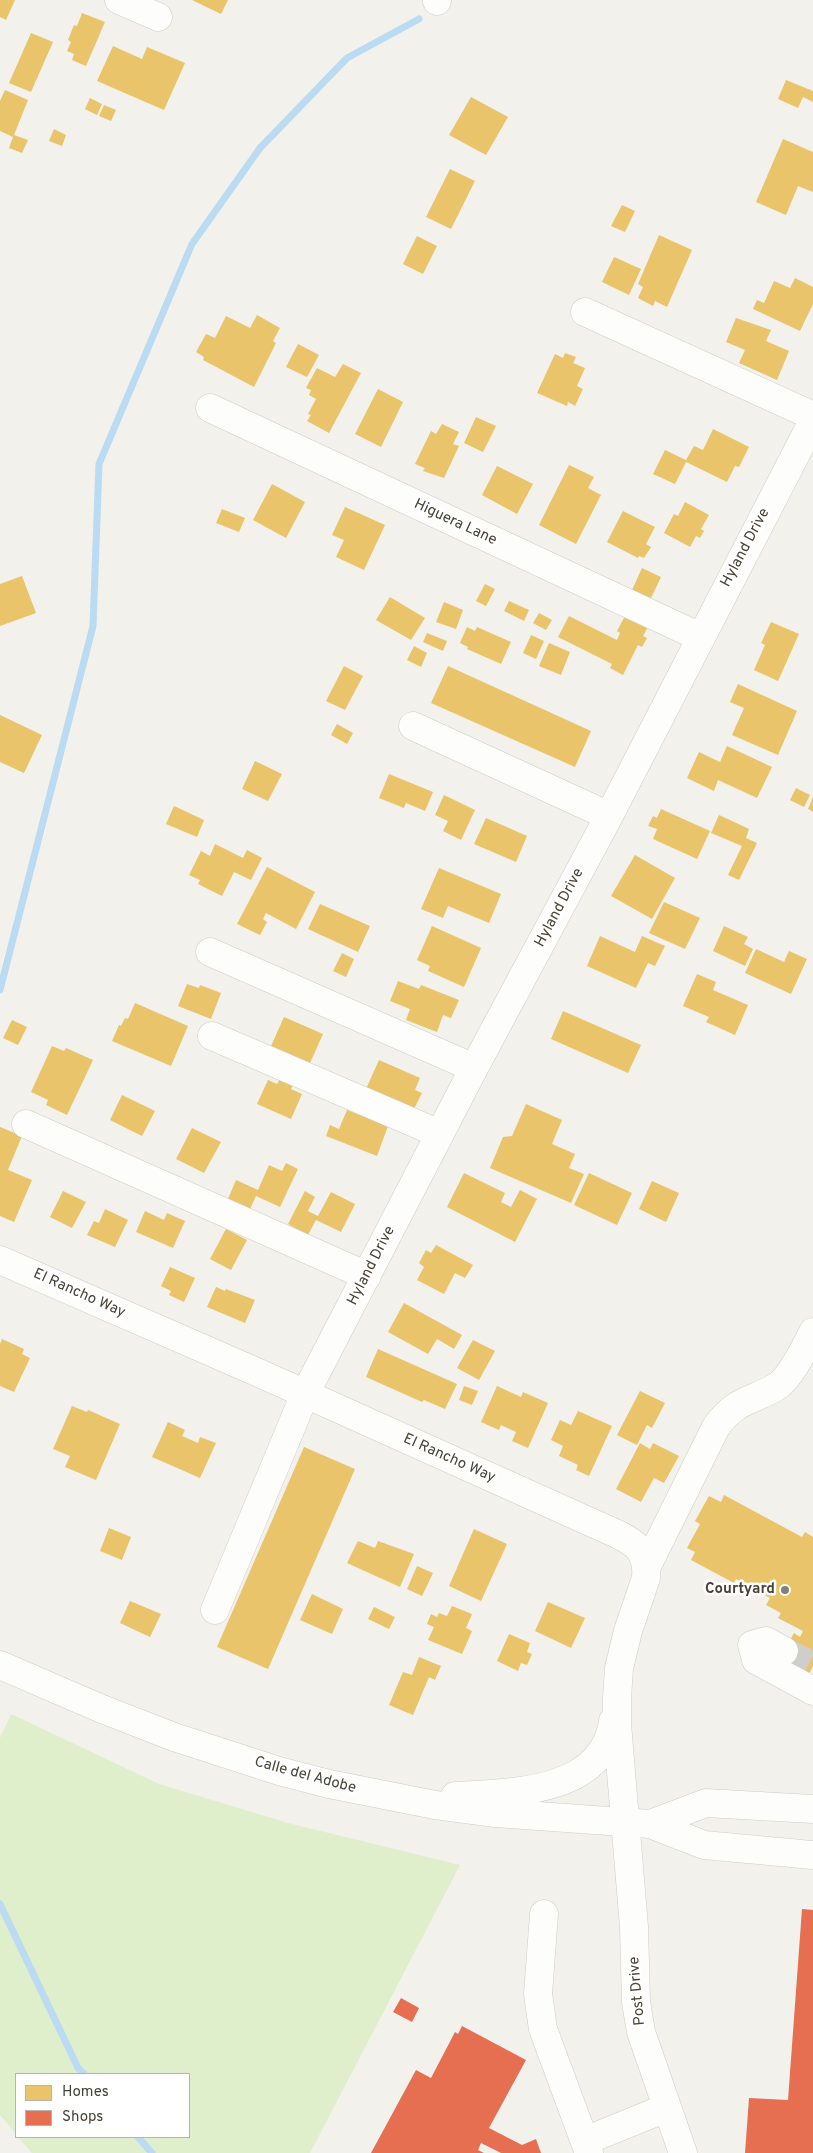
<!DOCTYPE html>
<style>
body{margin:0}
#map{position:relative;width:813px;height:2153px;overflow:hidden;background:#f2f1ec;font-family:Overpass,sans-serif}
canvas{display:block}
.legend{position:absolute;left:15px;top:2073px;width:175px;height:65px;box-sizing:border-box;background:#fff;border:1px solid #b7b4af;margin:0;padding:6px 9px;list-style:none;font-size:15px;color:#4a4337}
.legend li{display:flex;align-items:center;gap:10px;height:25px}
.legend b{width:25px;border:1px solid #b7b4af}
</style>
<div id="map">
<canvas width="813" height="2153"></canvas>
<ul class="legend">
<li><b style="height:14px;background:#e9c46a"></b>Homes</li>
<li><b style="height:14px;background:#e76f51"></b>Shops</li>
</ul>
</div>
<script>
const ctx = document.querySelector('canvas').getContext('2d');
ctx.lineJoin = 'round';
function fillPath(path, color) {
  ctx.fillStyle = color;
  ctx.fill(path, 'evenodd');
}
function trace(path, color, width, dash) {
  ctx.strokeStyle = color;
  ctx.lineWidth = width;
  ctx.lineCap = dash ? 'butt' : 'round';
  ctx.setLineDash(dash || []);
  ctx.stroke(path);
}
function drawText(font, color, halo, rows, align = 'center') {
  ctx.font = font + ' Overpass,sans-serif';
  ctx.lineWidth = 5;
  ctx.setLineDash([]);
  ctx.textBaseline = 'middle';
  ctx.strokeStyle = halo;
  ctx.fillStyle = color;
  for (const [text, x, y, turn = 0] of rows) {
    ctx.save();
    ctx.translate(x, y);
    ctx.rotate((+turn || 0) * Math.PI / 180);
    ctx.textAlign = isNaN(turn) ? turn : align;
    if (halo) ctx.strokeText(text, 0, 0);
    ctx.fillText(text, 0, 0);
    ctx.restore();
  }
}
const green = new Path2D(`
 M 11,1714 L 159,1784 L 288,1823 L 460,1865 L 310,2153 L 32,2153 L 18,2137 L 189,2137 L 189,2074 L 16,2074 L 16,2134 L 0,2115 L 0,1738 Z`);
const homes = new Path2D(`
 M 0,0 L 15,0 L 6,20 L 0,17 Z
 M 192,0 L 228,0 L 221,14 Z
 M 82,13 L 105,22 L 86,66 L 72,60 L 74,54 L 67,51 L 71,42 L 68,40 L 74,25 L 77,26 Z
 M 31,33 L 53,42 L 31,92 L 9,83 Z
 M 113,46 L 142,59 L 147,47 L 185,63 L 164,110 L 97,81 Z
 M 786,80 L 813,91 L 813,102 L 803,97 L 798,108 L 778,99 Z
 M 5,90 L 28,100 L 14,135 L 28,140 L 22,153 L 9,148 L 13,137 L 0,131 L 0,101 Z
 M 471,97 L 508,117 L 486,155 L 449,135 Z
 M 90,98 L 102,104 L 97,115 L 85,109 Z
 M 104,105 L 116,110 L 111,121 L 99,116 Z
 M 54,129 L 66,135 L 62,146 L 49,141 Z
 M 783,139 L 813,152 L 813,192 L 798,186 L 786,215 L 756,202 Z
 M 450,169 L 475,181 L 451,229 L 426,217 Z
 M 622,205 L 635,211 L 625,232 L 611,226 Z
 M 659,235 L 692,250 L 667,307 L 655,301 L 653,306 L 638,298 L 643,287 L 638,284 Z
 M 417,236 L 437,246 L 423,274 L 403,264 Z
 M 614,257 L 641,269 L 629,295 L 602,282 Z
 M 795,278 L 813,287 L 813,304 L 800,331 L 753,309 L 757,300 L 764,303 L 774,281 L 790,288 Z
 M 257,315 L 280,328 L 273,341 L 276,343 L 254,387 L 203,360 L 204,357 L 196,352 L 206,334 L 215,338 L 226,316 L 250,328 Z
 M 736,318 L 771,330 L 766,341 L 789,351 L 777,380 L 739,363 L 745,350 L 726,342 Z
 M 298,344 L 319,355 L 307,377 L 286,367 Z
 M 565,353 L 576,357 L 573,363 L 585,368 L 577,386 L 583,389 L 575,406 L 568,402 L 567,406 L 537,393 L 555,354 L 563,358 Z
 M 343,364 L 361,373 L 329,433 L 307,421 L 311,415 L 308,414 L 316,399 L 309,395 L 311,390 L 306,388 L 317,368 L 335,377 Z
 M 378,389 L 403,402 L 381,447 L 355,434 Z
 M 476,417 L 496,426 L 483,452 L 464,443 Z
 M 442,424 L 459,432 L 453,444 L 459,446 L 444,478 L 423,471 L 425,468 L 415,464 L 431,431 L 436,434 Z
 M 713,429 L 749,447 L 739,467 L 735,466 L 727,482 L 686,462 L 675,484 L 653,474 L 665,450 L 686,460 L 694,446 L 703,450 Z
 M 569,465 L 594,477 L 588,488 L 601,495 L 576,544 L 539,525 Z
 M 497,466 L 533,484 L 517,514 L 482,495 Z
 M 272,484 L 305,502 L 286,538 L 253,520 Z
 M 685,502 L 709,515 L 701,529 L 704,531 L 700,538 L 696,536 L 690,547 L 664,533 L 674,514 L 678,516 Z
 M 345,507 L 385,525 L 364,570 L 336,557 L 344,540 L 332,535 Z
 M 222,509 L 245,518 L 239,532 L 216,523 Z
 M 623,511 L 655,527 L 646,544 L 651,547 L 644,558 L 639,556 L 638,558 L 607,542 Z
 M 642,568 L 661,577 L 651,598 L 632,590 Z
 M 22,576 L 36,613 L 0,626 L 0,584 Z
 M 485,584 L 495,589 L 486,606 L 476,601 Z
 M 390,597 L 425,618 L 411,640 L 376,620 Z
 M 509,601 L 529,610 L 524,621 L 504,611 Z
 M 444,602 L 463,610 L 456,629 L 436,622 Z
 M 539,613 L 552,620 L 546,630 L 533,623 Z
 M 569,616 L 617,640 L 620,633 L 617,631 L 625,616 L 648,627 L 643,636 L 647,638 L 642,647 L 638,645 L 623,675 L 610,668 L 612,664 L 558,637 Z
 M 771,622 L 799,634 L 778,681 L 754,670 L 765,645 L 761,643 Z
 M 467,627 L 475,631 L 477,627 L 511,642 L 501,664 L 467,649 L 468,647 L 460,643 Z
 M 427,633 L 447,641 L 443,651 L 423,642 Z
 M 531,635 L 544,641 L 536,659 L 523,653 Z
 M 549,643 L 570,652 L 561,675 L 539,666 Z
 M 414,646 L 427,653 L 421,667 L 407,660 Z
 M 344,666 L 363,676 L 345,710 L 326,701 Z
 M 448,666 L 591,731 L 575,767 L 431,703 Z
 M 738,684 L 797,711 L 778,755 L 732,735 L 744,708 L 730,702 Z
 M 0,715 L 42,735 L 24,773 L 0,762 Z
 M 337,724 L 353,733 L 347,744 L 331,735 Z
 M 727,746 L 772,767 L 757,798 L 718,780 L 714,791 L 687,778 L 699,752 L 720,762 Z
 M 255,761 L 282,774 L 268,801 L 242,789 Z
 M 389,774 L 433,792 L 425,811 L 406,803 L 404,808 L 379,798 Z
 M 796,788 L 810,795 L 804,807 L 790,800 Z
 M 444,795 L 475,810 L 461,840 L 443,831 L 448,821 L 435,815 Z
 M 813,797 L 813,812 L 808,809 Z
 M 174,806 L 204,820 L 197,837 L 166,824 Z
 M 661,809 L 710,831 L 697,859 L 653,839 L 657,829 L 648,826 L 653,816 L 657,818 Z
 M 719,815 L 749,829 L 746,838 L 757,843 L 739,880 L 728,875 L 742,846 L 711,833 Z
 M 486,818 L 527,836 L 516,862 L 474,844 Z
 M 215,844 L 243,858 L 247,850 L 262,858 L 251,880 L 234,872 L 222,896 L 198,884 L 200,880 L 189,875 L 201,851 L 210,856 Z
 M 635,855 L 675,878 L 652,919 L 611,896 Z
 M 267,867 L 315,892 L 296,929 L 266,913 L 263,919 L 267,922 L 260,935 L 237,924 Z
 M 439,868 L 501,894 L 489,923 L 448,906 L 443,918 L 421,909 Z
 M 664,902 L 700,918 L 685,949 L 649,933 Z
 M 320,904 L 370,926 L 358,952 L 308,929 Z
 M 432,926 L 481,948 L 464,987 L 428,971 L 430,966 L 417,960 Z
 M 724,926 L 748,937 L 744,944 L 753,949 L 745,966 L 713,951 Z
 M 600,936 L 635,952 L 642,936 L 665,946 L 655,966 L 648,963 L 636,988 L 587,966 Z
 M 756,949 L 784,962 L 789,951 L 807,959 L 791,994 L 745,973 Z
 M 342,953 L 354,959 L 346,977 L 333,971 Z
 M 697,974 L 716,982 L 713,990 L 748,1005 L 735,1035 L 706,1022 L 709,1017 L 683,1006 Z
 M 398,981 L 419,989 L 421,985 L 459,1000 L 451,1018 L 443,1015 L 437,1032 L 406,1020 L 410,1009 L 390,1001 Z
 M 187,984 L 199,988 L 200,985 L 221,993 L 211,1019 L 178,1006 Z
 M 135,1003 L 188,1026 L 171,1066 L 112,1041 L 119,1025 L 121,1026 L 125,1018 L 128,1019 Z
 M 563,1011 L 641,1045 L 628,1073 L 551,1039 Z
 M 284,1017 L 323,1034 L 310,1063 L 271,1046 Z
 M 12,1020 L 27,1027 L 18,1045 L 3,1038 Z
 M 52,1046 L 64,1051 L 66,1048 L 93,1060 L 67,1115 L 46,1105 L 48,1100 L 31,1092 Z
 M 379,1060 L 420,1078 L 415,1090 L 422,1093 L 413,1111 L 366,1089 Z
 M 280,1079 L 293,1085 L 291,1089 L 302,1094 L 291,1119 L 257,1104 L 268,1080 L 277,1084 Z
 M 122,1095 L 155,1111 L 142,1136 L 110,1120 Z
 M 526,1104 L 562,1120 L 552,1144 L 575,1154 L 569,1168 L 584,1174 L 571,1203 L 490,1168 L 503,1137 L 512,1136 Z
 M 347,1110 L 388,1126 L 377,1156 L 326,1136 L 330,1125 L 339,1129 Z
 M 0,1127 L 22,1136 L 8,1170 L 32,1180 L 14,1222 L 0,1216 Z
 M 192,1128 L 221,1142 L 204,1173 L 176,1159 Z
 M 286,1163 L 298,1169 L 280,1207 L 256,1196 L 250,1209 L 228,1199 L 236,1180 L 258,1190 L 269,1165 L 282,1171 Z
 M 464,1173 L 505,1193 L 501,1202 L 511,1207 L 520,1190 L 537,1199 L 515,1242 L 447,1207 Z
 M 589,1173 L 632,1193 L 617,1225 L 574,1205 Z
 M 652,1181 L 679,1193 L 666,1222 L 639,1209 Z
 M 63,1191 L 86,1202 L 72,1228 L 50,1217 Z
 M 305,1191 L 315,1197 L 308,1211 L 318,1216 L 331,1192 L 355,1204 L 341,1232 L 316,1220 L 308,1235 L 288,1224 Z
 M 105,1209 L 128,1220 L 115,1247 L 87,1235 L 94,1221 L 99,1223 Z
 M 145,1211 L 164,1220 L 167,1213 L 185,1221 L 173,1248 L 136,1232 Z
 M 226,1229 L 247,1240 L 231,1270 L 210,1259 Z
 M 436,1245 L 473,1265 L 465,1278 L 455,1273 L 444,1294 L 417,1280 L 424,1267 L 419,1263 L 426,1250 L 431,1253 Z
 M 170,1267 L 195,1278 L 184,1302 L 169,1295 L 171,1291 L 161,1286 Z
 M 216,1287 L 225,1291 L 226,1289 L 255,1300 L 245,1323 L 207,1307 Z
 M 404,1303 L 462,1335 L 454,1349 L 437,1339 L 428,1354 L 388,1332 Z
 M 2,1339 L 24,1349 L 22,1354 L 30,1358 L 14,1392 L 0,1386 L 0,1344 Z
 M 473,1340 L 495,1351 L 479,1380 L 457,1368 Z
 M 378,1349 L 457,1384 L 445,1409 L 424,1400 L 422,1402 L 366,1377 Z
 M 464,1386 L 478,1391 L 472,1405 L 459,1400 Z
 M 497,1386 L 521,1397 L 523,1392 L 548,1403 L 528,1448 L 512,1441 L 516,1432 L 501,1425 L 499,1430 L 481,1422 Z
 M 640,1391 L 665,1403 L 652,1428 L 647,1425 L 637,1445 L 617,1435 Z
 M 72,1406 L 87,1412 L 88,1410 L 120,1424 L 96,1480 L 65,1467 L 70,1456 L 53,1449 Z
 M 578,1411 L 612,1426 L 589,1476 L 576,1470 L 578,1465 L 559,1456 L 563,1446 L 551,1440 L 560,1420 L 571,1425 Z
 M 168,1422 L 185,1430 L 182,1436 L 198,1443 L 200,1437 L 216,1443 L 200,1478 L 152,1457 Z
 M 640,1443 L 650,1449 L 653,1443 L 679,1456 L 664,1483 L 654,1478 L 641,1502 L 616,1489 Z
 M 304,1447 L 355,1469 L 268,1669 L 217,1647 Z
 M 724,1495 L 802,1537 L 805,1532 L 813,1537 L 813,1666 L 807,1678 L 778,1662 L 794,1633 L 800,1637 L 803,1631 L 778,1618 L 781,1613 L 766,1605 L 770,1598 L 736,1579 L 734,1583 L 691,1560 L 695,1552 L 687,1548 L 700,1524 L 695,1521 L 709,1496 L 721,1502 Z
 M 109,1528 L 131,1537 L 122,1560 L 100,1551 Z
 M 474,1529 L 507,1544 L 481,1601 L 449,1586 Z
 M 358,1541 L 375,1548 L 378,1541 L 414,1554 L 400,1587 L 347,1563 Z
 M 417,1566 L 433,1573 L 422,1596 L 407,1589 Z
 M 312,1594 L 343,1609 L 332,1634 L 300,1620 Z
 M 130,1601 L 161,1614 L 150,1637 L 120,1623 Z
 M 548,1602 L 585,1618 L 571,1648 L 535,1631 Z
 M 452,1606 L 472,1614 L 466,1628 L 472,1631 L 462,1654 L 428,1640 L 434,1627 L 427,1624 L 431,1614 L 437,1617 L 439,1613 L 447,1616 Z
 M 374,1607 L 395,1617 L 389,1629 L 368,1619 Z
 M 509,1634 L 530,1643 L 527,1652 L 532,1654 L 527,1665 L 521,1663 L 518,1671 L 497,1661 Z
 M 419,1657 L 441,1666 L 435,1680 L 429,1677 L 413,1715 L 389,1705 L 403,1672 L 412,1675 Z`);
const shops = new Path2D(`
 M 802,1909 L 813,1910 L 813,2153 L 745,2153 L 749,2098 L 788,2100 Z
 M 401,1998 L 419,2008 L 412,2022 L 393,2012 Z
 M 462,2026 L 526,2060 L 489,2128 L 522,2145 L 536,2139 L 541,2153 L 501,2153 L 481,2143 L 478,2150 L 484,2153 L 371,2153 L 416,2070 L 431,2078 L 455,2032 L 458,2034 Z`);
const stream = new Path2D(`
 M 0,990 L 93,626 L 99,464 L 192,244 L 260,148 L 347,58 L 419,19
 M 0,1904 L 78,2068 L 84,2074
 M 138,2137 L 152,2153`);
const minorTunnel = new Path2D(`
 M 784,1651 L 813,1666`);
const minor = new Path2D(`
 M 119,0 L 158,17
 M 437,1 L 437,0
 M 585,312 L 813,416
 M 210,408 L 700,637
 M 413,726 L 609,816
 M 210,952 L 474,1068
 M 212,1036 L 440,1134
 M 26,1124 L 367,1276
 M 0,1260 L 259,1373 L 617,1534 C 638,1544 648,1553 646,1578 L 628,1631 L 619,1668 L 617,1698 L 617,1724 L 634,1927 L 636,2002 L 641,2032 L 683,2153
 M 647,1566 L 716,1427 C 736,1399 750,1402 776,1387 C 791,1378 805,1347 813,1332
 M 215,1610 L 305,1394 L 474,1068 L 609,816 L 813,421
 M 784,1651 L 766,1641 L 752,1645 L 756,1660 L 813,1691
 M 0,1665 L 102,1709 L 174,1737 L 279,1771 L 329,1784 L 435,1805 L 496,1813 L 650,1824 L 704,1845 L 813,1855
 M 455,1796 C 511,1793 604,1793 613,1721
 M 650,1824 L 706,1803 L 813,1809
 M 544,1914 L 538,1994 L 543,2029 L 589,2153
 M 585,2141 L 666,2108`);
const markers = [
 [785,1590,5,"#858076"]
];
const streetNames = [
 ["Higuera Lane",455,523,25],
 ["Hyland Drive",746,548,-62],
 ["Hyland Drive",560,908,-62],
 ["Hyland Drive",372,1266,-63],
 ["El Rancho Way",79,1294,24],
 ["El Rancho Way",449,1459,24],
 ["Calle del Adobe",305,1776,15],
 ["Post Drive",638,1991,-95]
];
const poiNames = [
 ["Courtyard",775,1590]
];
fillPath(green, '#dfeecb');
fillPath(homes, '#e9c46a');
fillPath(shops, '#e76f51');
trace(stream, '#badbf2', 7);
trace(minorTunnel, '#d0cec8', 28, [28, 14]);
trace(minor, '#ceccc6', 29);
trace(minor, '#fdfdfc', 28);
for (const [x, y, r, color] of markers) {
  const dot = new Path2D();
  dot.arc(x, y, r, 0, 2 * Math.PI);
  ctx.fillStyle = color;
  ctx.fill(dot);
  trace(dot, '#fff', 2);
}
drawText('15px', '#4a4337', '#fff', streetNames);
drawText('bold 15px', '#4a4337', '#fff', poiNames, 'right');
</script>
